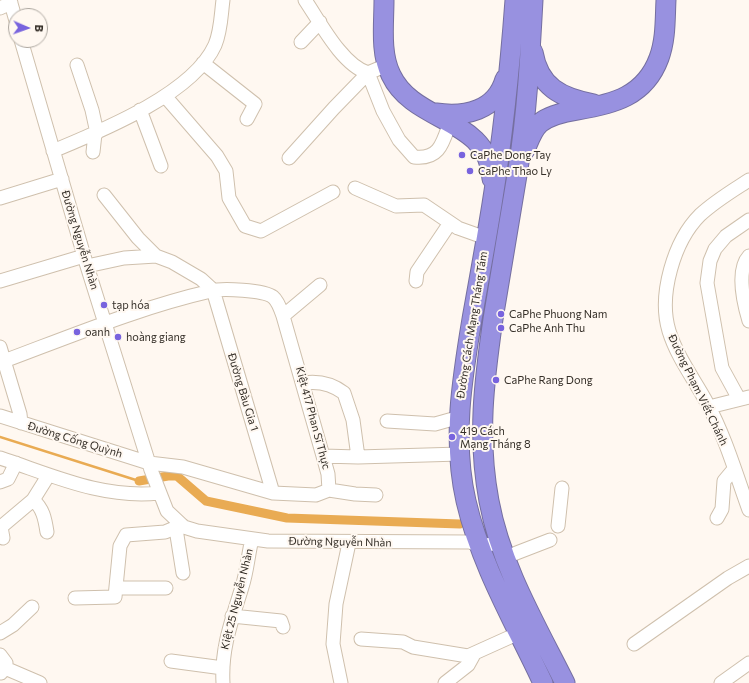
<!DOCTYPE html>
<meta charset="utf-8">
<style>
body{margin:0}
#map{position:relative;width:749px;height:683px;overflow:hidden;background:#fff8f1;font-family:Commissioner,sans-serif}
canvas{display:block}
.north{position:absolute;left:8px;top:8px;width:40px;height:40px;box-sizing:border-box;background:#fff8f1;border:1px solid #aea8a1;border-radius:50%;rotate:92deg;font-size:11px;font-weight:700;line-height:16px;text-align:center;color:#352f28}
.north::after{content:'';display:block;margin:auto;width:14px;height:18px;background:#7863de;clip-path:polygon(50% 0,100% 100%,50% 72%,0 100%)}
</style>
<div id="map">
<canvas width="749" height="683"></canvas>
<div class="north">B</div>
</div>
<script>
const ctx = document.querySelector('canvas').getContext('2d');
ctx.lineJoin = 'round';
function trace(path, color, width, dash) {
  ctx.strokeStyle = color;
  ctx.lineWidth = width;
  ctx.lineCap = dash ? 'butt' : 'round';
  ctx.setLineDash(dash || []);
  ctx.stroke(path);
}
function drawText(font, color, halo, rows, align = 'center') {
  ctx.font = font + ' Commissioner,sans-serif';
  ctx.lineWidth = 4;
  ctx.setLineDash([]);
  ctx.textBaseline = 'middle';
  ctx.strokeStyle = halo;
  ctx.fillStyle = color;
  for (const [text, x, y, turn = 0] of rows) {
    ctx.save();
    ctx.translate(x, y);
    ctx.rotate((+turn || 0) * Math.PI / 180);
    ctx.textAlign = isNaN(turn) ? turn : align;
    if (halo) ctx.strokeText(text, 0, 0);
    ctx.fillText(text, 0, 0);
    ctx.restore();
  }
}
const stream = new Path2D(`
 M 0,437 L 139,481`);
const canal = new Path2D(`
 M 139,481 L 168,476 L 177,476 L 206,501 L 287,518 L 460,524`);
const minor = new Path2D(`
 M 10,0 L 16,21
 M 305,0 C 320,22 342,65 368,73
 M 0,8 L 11,3
 M 21,40 L 87,266 L 151,470 L 167,511 L 184,527 L 197,531 L 268,541 L 470,542 L 479,546 L 500,543
 M 301,42 L 320,22
 M 203,63 L 255,104 L 247,119
 M 77,65 L 92,110 L 97,133
 M 368,73 L 383,111 L 399,140 L 414,157 C 440,160 443,142 450,122
 M 165,96 L 217,156 L 226,171 L 229,198 L 245,226 L 261,231 L 333,192
 M 140,110 L 161,166
 M 53,151 C 101,131 193,94 215,45 C 221,31 221,15 223,0
 M 93,152 L 95,134
 M 289,158 L 334,108 L 368,73 L 387,65
 M 749,180 C 732,191 715,201 700,215 C 674,241 658,295 669,331 C 677,357 694,379 707,403 C 725,436 736,474 749,510
 M 355,188 L 396,206 L 424,205 L 458,228 L 486,238
 M 104,195 L 138,238 L 156,256 L 172,262 L 201,279 L 213,290 L 273,493
 M 0,198 L 62,179
 M 749,256 C 736,270 744,304 749,321
 M 87,266 L 124,258 L 156,256
 M 0,281 L 84,256
 M 416,281 L 417,272 L 450,223
 M 283,316 L 320,285
 M 0,347 L 20,414 L 21,423
 M 4,361 C 71,336 141,307 211,291 C 222,288 264,290 273,297 C 278,301 281,310 283,316 L 323,456 L 328,474 L 329,490
 M 304,383 C 318,381 332,384 344,393 L 353,420 L 358,457
 M 739,399 L 722,368 L 707,283 L 710,261 L 715,249 L 726,236 L 749,220
 M 709,407 L 749,397
 M 0,416 L 149,463 L 183,467 L 273,493 L 316,495 L 329,490
 M 387,421 L 435,424 L 460,417
 M 323,456 L 358,457 L 460,454
 M 0,458 C 52,475 102,499 159,493
 M 0,482 L 8,479 L 16,463
 M 329,490 L 355,494 L 376,495
 M 33,500 C 43,508 45,519 47,532
 M 717,518 L 722,509 L 724,481 L 734,469
 M 558,526 L 562,488
 M 176,529 L 183,573
 M 3,538 L 1,527 L 33,500 L 48,476
 M 506,557 L 550,540
 M 116,588 L 166,588
 M 75,598 L 115,597 L 120,546 L 126,535 L 165,532 L 182,525
 M 232,616 L 281,621 L 283,627
 M 0,633 L 13,625 L 32,607
 M 361,639 L 403,642 L 413,647 L 468,656 L 519,633
 M 634,644 L 728,578 L 749,566
 M 0,655 L 6,663 L 5,668 L 1,673
 M 171,661 L 223,668
 M 5,668 L 40,683
 M 223,683 C 221,648 232,620 242,587 C 247,572 248,555 252,539
 M 341,683 L 333,644 L 336,604 L 349,543
 M 445,683 L 468,665 L 473,656
 M 721,683 L 749,663`);
const highway = new Path2D(`
 M 384,0 C 384,24 380,53 391,75 C 414,124 489,117 492,179
 M 515,0 C 510,68 503,136 492,204 C 486,242 479,280 472,319 C 462,379 452,440 466,501 C 481,566 515,623 543,683
 M 533,0 C 530,56 527,113 518,169 C 510,219 501,269 493,319 C 484,382 477,437 489,501 C 501,566 536,625 565,683
 M 533,52 C 539,87 561,98 594,104
 M 436,113 C 465,117 496,111 505,79
 M 525,150 C 529,141 532,130 540,123 C 550,115 564,112 577,110 C 614,104 645,96 659,58 C 666,39 665,19 666,0`);
const markers = [
 [462,155,4,"#7863de"],
 [470,171,4,"#7863de"],
 [104,305,4,"#7863de"],
 [501,314,4,"#7863de"],
 [501,328,4,"#7863de"],
 [77,332,4,"#7863de"],
 [118,337,4,"#7863de"],
 [496,380,4,"#7863de"],
 [452,437,4,"#7863de"]
];
const poiNames = [
 ["CaPhe Dong Tay",470,155],
 ["CaPhe Thao Ly",478,171],
 ["tạp hóa",112,305],
 ["CaPhe Phuong Nam",509,314],
 ["CaPhe Anh Thu",509,328],
 ["oanh",85,332],
 ["hoàng giang",126,337],
 ["CaPhe Rang Dong",504,380],
 ["419 Cách",460,431],
 ["Mạng Tháng 8",460,444]
];
const streetNames = [
 ["Đường Nguyễn Nhàn",80,240,73],
 ["Đường Cách Mạng Tháng Tám",472,325,-81],
 ["Đường Phạm Viết Chánh",698,390,64],
 ["Đường Bàu Gia 1",243,392,73],
 ["Kiệt 417 Phan Sĩ Thực",313,418,75],
 ["Đường Cống Quỳnh",75,440,17],
 ["Đường Nguyễn Nhàn",340,542,1],
 ["Kiệt 25 Nguyễn Nhàn",237,599,-76]
];
trace(stream, '#e9ab53', 2.5);
trace(canal, '#e9ab53', 9);
trace(minor, '#cfc0ad', 15);
trace(highway, '#756fa0', 21);
trace(minor, '#fff', 13);
trace(highway, '#9891e0', 19);
for (const [x, y, r, color] of markers) {
  const dot = new Path2D();
  dot.arc(x, y, r, 0, 2 * Math.PI);
  ctx.fillStyle = color;
  ctx.fill(dot);
  trace(dot, '#fff8f1', 1.5);
}
drawText('11px', '#352f28', '#fff8f1', poiNames, 'left');
drawText('11px', '#352f28', '#fff8f1', streetNames);
</script>
